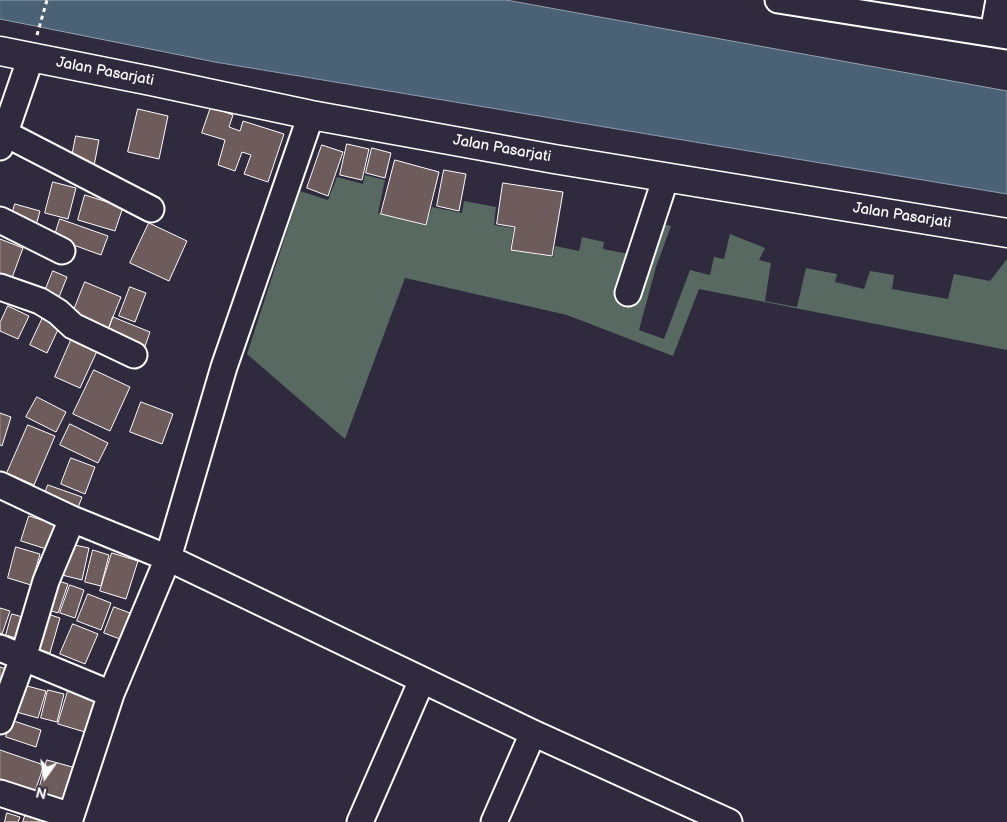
<!DOCTYPE html>
<style>
body{margin:0}
#map{position:relative;width:1007px;height:822px;overflow:hidden;background:#2f2a3d;font-family:"Balsamiq Sans",sans-serif}
canvas{display:block}
.north{position:absolute;left:20px;top:752px;width:50px;height:50px;-webkit-text-stroke:4px #2f2a3d;paint-order:stroke;rotate:193deg;font-size:14px;font-weight:700;line-height:20px;text-align:center;color:#fff}
.north::after{content:'';display:block;margin:auto;width:18px;height:22px;background:#fff;clip-path:polygon(50% 0,100% 100%,50% 72%,0 100%)}
</style>
<div id="map">
<canvas width="1007" height="822"></canvas>
<div class="north">N</div>
</div>
<script>
const ctx = document.querySelector('canvas').getContext('2d');
ctx.lineJoin = 'round';
function fillPath(path, color) {
  ctx.fillStyle = color;
  ctx.fill(path, 'evenodd');
}
function trace(path, color, width, dash) {
  ctx.strokeStyle = color;
  ctx.lineWidth = width;
  ctx.lineCap = dash ? 'butt' : 'round';
  ctx.setLineDash(dash || []);
  ctx.stroke(path);
}
function drawText(font, color, halo, rows, align = 'center') {
  ctx.font = font + ' "Balsamiq Sans",sans-serif';
  ctx.lineWidth = 4;
  ctx.setLineDash([]);
  ctx.textBaseline = 'middle';
  ctx.strokeStyle = halo;
  ctx.fillStyle = color;
  for (const [text, x, y, turn = 0] of rows) {
    ctx.save();
    ctx.translate(x, y);
    ctx.rotate((+turn || 0) * Math.PI / 180);
    ctx.textAlign = isNaN(turn) ? turn : align;
    if (halo) ctx.strokeText(text, 0, 0);
    ctx.fillText(text, 0, 0);
    ctx.restore();
  }
}
const green = new Path2D(`
 M 365,175 L 385,180 L 378,213 L 426,226 L 432,207 L 462,213 L 464,201 L 496,207 L 494,225 L 514,228 L 510,250 L 553,257 L 555,246 L 579,251 L 582,237 L 604,242 L 603,249 L 634,255 L 643,219 L 671,226 L 656,267 L 639,330 L 664,339 L 690,270 L 710,275 L 714,257 L 724,259 L 730,234 L 765,248 L 759,260 L 771,263 L 765,301 L 797,307 L 806,268 L 837,274 L 835,282 L 864,289 L 870,271 L 894,275 L 892,289 L 948,299 L 954,274 L 990,281 L 1007,259 L 1007,350 L 699,289 L 673,356 L 567,315 L 405,278 L 345,439 L 247,354 L 300,191 L 328,200 L 337,177 L 363,184 Z`);
const water = new Path2D(`
 M 0,0 L 506,0 L 1007,91 L 1007,194 L 215,62 L 0,19 Z`);
const building = new Path2D(`
 M 211,107 L 233,115 L 229,127 L 240,131 L 243,121 L 284,134 L 268,182 L 244,174 L 251,155 L 242,152 L 235,171 L 218,165 L 225,140 L 202,133 Z
 M 138,109 L 168,116 L 159,159 L 128,152 Z
 M 76,136 L 99,140 L 93,171 L 70,167 Z
 M 347,144 L 369,149 L 362,180 L 340,175 Z
 M 322,145 L 343,152 L 328,196 L 307,188 Z
 M 372,148 L 391,153 L 385,178 L 366,173 Z
 M 395,160 L 439,172 L 426,225 L 381,214 Z
 M 444,170 L 466,174 L 459,211 L 437,206 Z
 M 53,182 L 76,188 L 68,219 L 45,213 Z
 M 503,183 L 563,192 L 552,256 L 511,250 L 515,227 L 497,224 Z
 M 85,195 L 123,207 L 115,231 L 78,220 Z
 M 15,204 L 40,211 L 35,229 L 10,222 Z
 M 60,219 L 108,236 L 101,255 L 54,238 Z
 M 149,223 L 187,241 L 169,281 L 130,263 Z
 M 0,239 L 23,248 L 9,286 L 0,283 Z
 M 53,271 L 67,277 L 57,302 L 43,296 Z
 M 85,282 L 121,297 L 106,334 L 70,320 Z
 M 130,287 L 146,293 L 135,322 L 119,316 Z
 M 8,306 L 29,316 L 18,339 L 0,331 L 0,323 Z
 M 46,311 L 63,319 L 47,353 L 30,345 Z
 M 113,317 L 150,332 L 143,352 L 106,338 Z
 M 72,338 L 98,349 L 80,388 L 55,377 Z
 M 94,370 L 130,387 L 110,431 L 73,414 Z
 M 37,397 L 66,412 L 56,432 L 26,417 Z
 M 141,402 L 173,414 L 162,444 L 130,432 Z
 M 0,413 L 11,417 L 2,446 L 0,445 Z
 M 70,424 L 108,443 L 98,463 L 60,445 Z
 M 28,425 L 55,436 L 34,485 L 7,473 Z
 M 71,458 L 95,467 L 85,494 L 61,484 Z
 M 48,485 L 82,497 L 76,513 L 42,501 Z
 M 29,516 L 64,527 L 56,552 L 21,541 Z
 M 65,543 L 89,548 L 82,580 L 58,574 Z
 M 16,547 L 40,554 L 31,585 L 8,578 Z
 M 93,550 L 109,555 L 101,586 L 85,582 Z
 M 112,553 L 138,561 L 126,599 L 100,591 Z
 M 49,578 L 68,584 L 58,613 L 39,607 Z
 M 70,585 L 84,590 L 75,618 L 60,613 Z
 M 88,594 L 111,603 L 101,630 L 77,621 Z
 M 114,607 L 130,613 L 120,639 L 104,633 Z
 M 0,608 L 10,611 L 2,634 L 0,633 Z
 M 38,611 L 60,618 L 50,653 L 28,646 Z
 M 12,614 L 26,618 L 19,639 L 6,635 Z
 M 73,624 L 98,634 L 85,664 L 60,654 Z
 M 0,667 L 6,669 L 0,686 Z
 M 16,683 L 46,691 L 38,718 L 9,710 Z
 M 48,690 L 64,694 L 57,722 L 41,718 Z
 M 68,691 L 95,698 L 85,732 L 58,724 Z
 M 11,720 L 41,730 L 36,747 L 6,737 Z
 M 0,750 L 44,765 L 34,794 L 0,783 Z
 M 47,760 L 76,768 L 66,805 L 37,797 Z
 M 7,813 L 20,817 L 18,822 L 5,822 Z
 M 26,813 L 54,822 L 23,822 Z`);
const path = new Path2D(`
 M 37,35 L 47,0`);
const minor = new Path2D(`
 M 778,0 L 1007,36
 M 993,33 L 999,0
 M 6,134 L 151,209
 M 0,147 L 31,57
 M 0,220 L 62,251
 M 0,287 L 40,301 L 58,312 L 73,326 L 134,355
 M 628,293 L 666,177
 M 0,485 L 72,519 L 168,558 L 533,733 L 729,822
 M 0,648 L 111,694
 M 0,721 L 23,658 L 46,581 L 72,519
 M 0,793 L 71,816
 M 69,822 L 111,694 L 168,558 L 224,367 L 311,115
 M 360,822 L 422,680
 M 494,822 L 533,733`);
const major = new Path2D(`
 M 0,51 L 151,81 L 311,115 L 554,159 L 1007,233`);
const streetNames = [
 ["Jalan Pasarjati",105,72,11],
 ["Jalan Pasarjati",502,149,10],
 ["Jalan Pasarjati",902,216,9]
];
fillPath(green, '#576961');
fillPath(water, '#4b6276');
trace(water, '#93a1ad', 1);
fillPath(building, '#6e5b5b');
trace(building, '#fff', 1);
trace(minor, '#fff', 29);
trace(major, '#fff', 31);
trace(path, '#fff', 3, [4, 4]);
trace(minor, '#2f2a3d', 25);
trace(major, '#2f2a3d', 28);
drawText('15px', '#fff', '#2f2a3d', streetNames);
</script>
